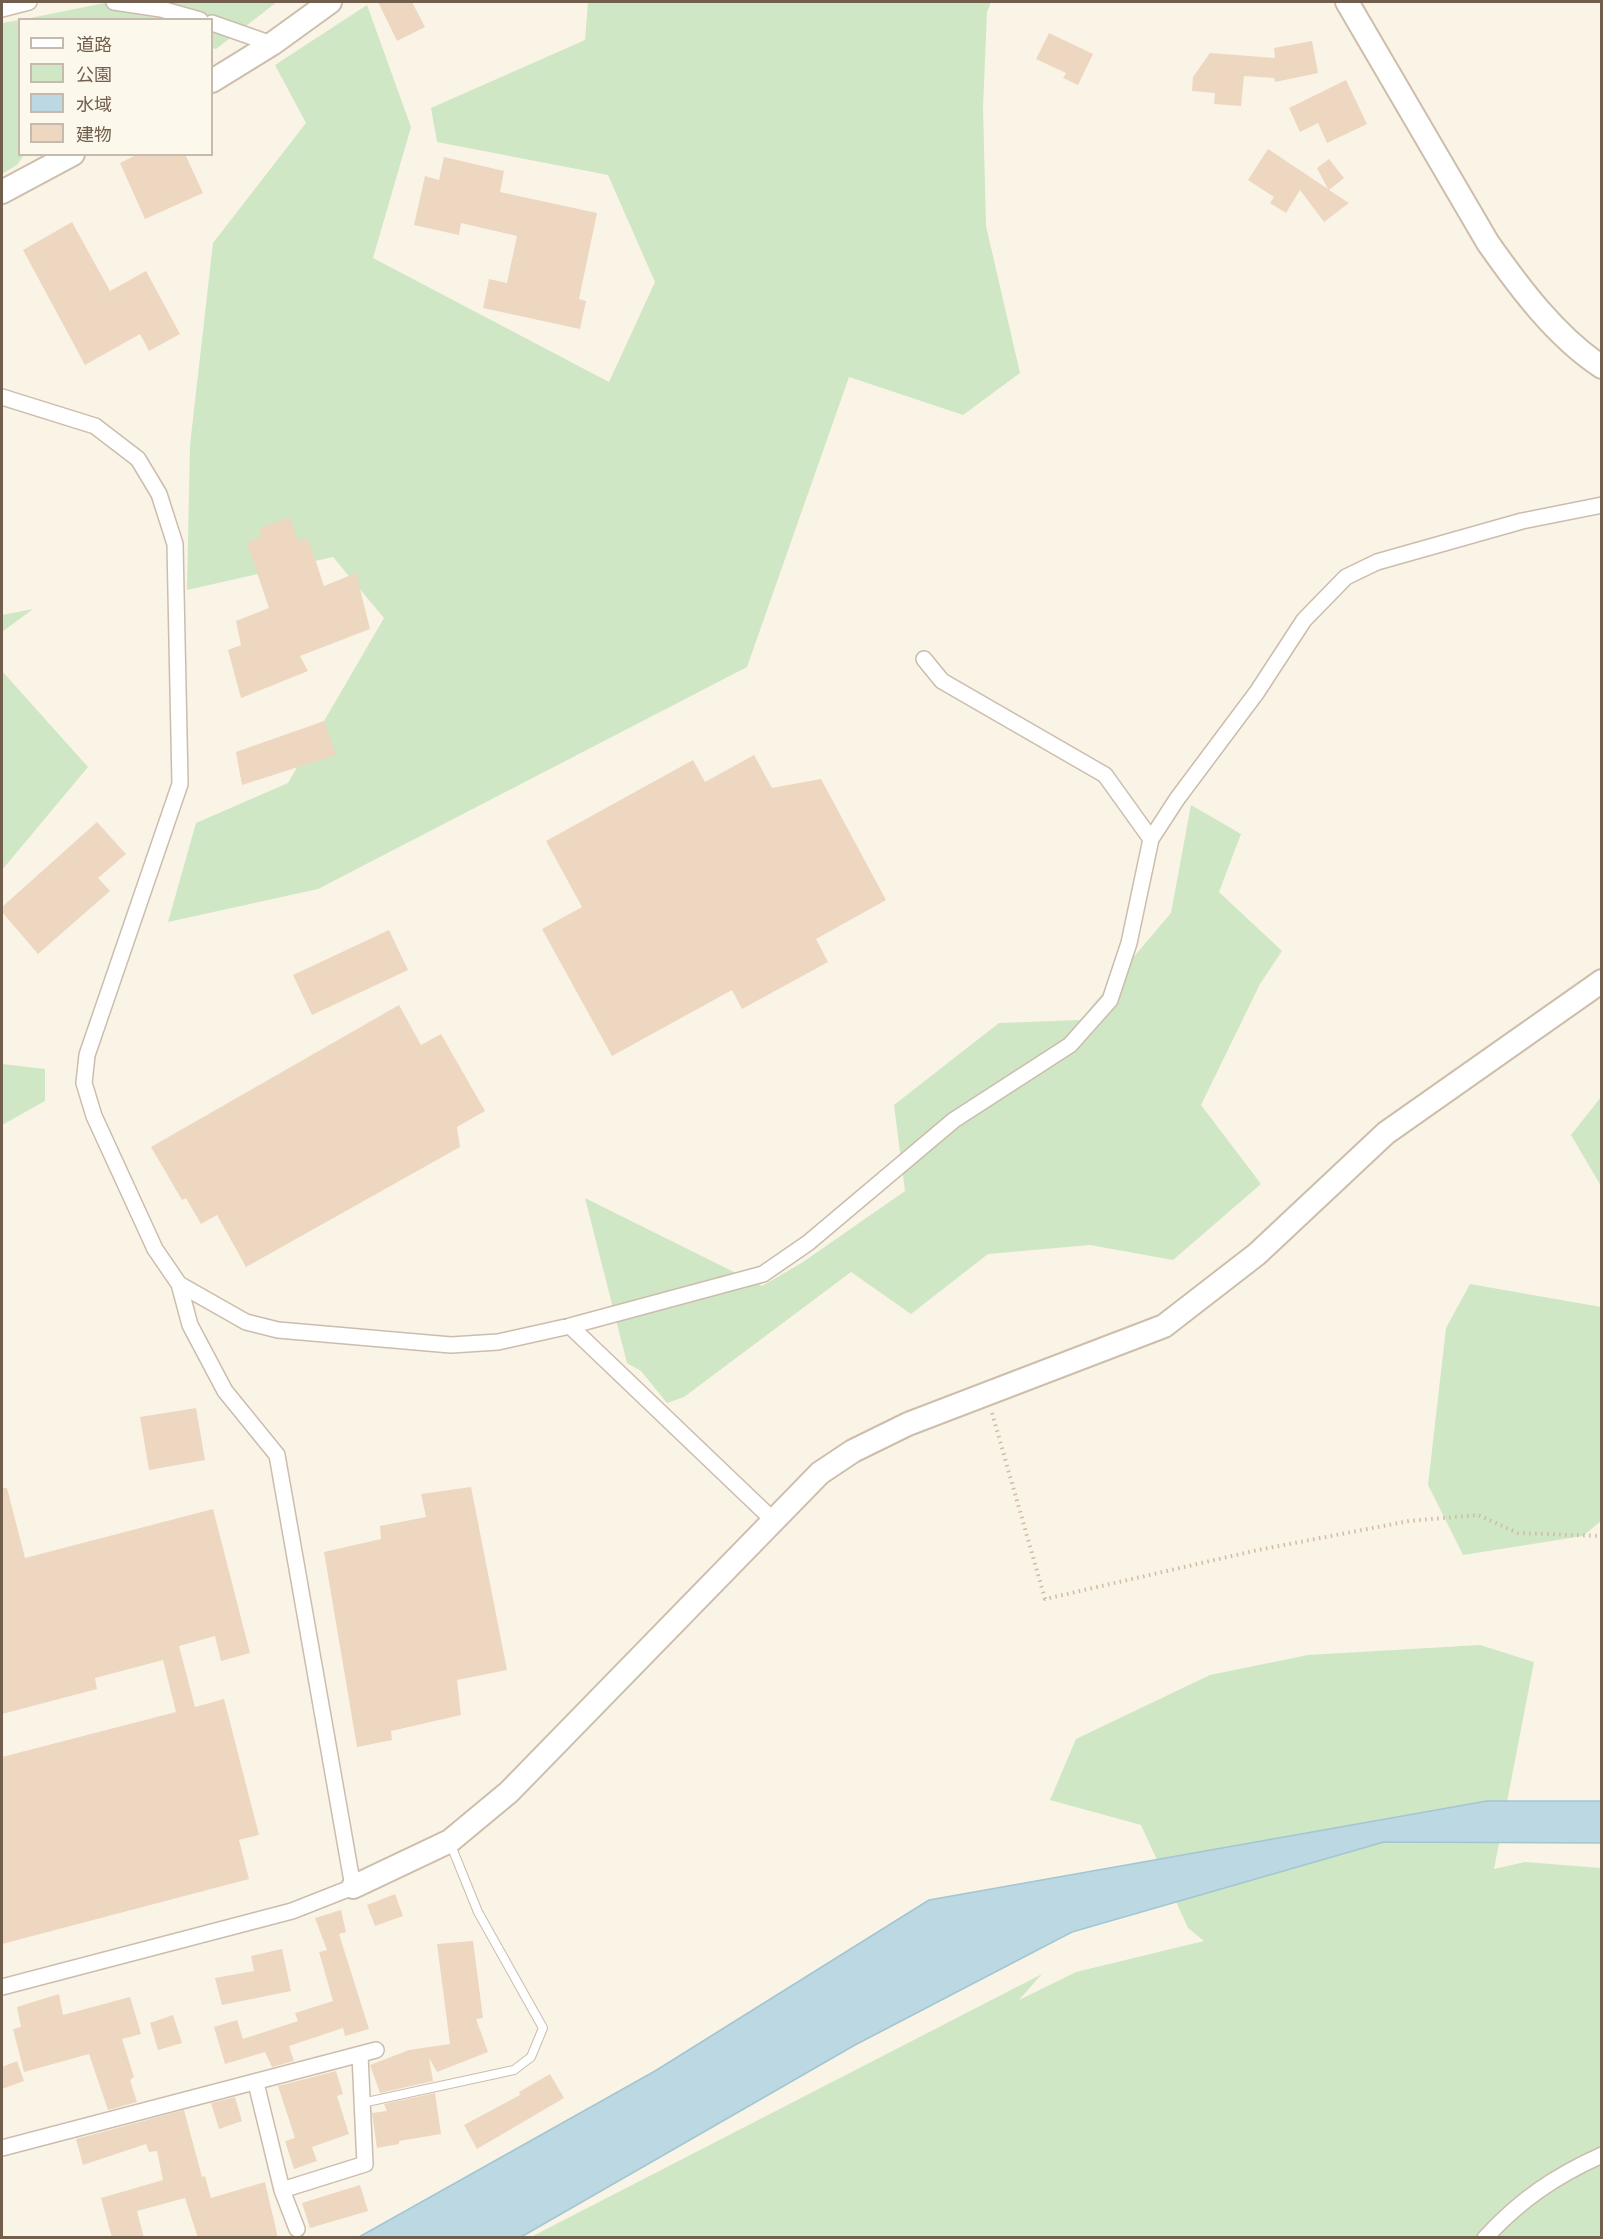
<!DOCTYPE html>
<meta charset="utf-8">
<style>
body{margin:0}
#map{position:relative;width:1603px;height:2239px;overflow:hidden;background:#faf4e6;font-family:Roboto,"Noto Sans JP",sans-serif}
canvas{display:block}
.frame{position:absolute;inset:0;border:3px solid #715e4d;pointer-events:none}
.legend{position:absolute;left:18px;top:18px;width:195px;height:138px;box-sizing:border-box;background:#fdf8ec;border:2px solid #c5baac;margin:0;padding:8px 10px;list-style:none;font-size:18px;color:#715e4d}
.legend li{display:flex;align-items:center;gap:12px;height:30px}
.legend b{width:30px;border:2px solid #c5baac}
</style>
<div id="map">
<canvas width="1603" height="2239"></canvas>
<div class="frame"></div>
<ul class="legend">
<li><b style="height:8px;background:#fff"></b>道路</li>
<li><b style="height:16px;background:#cfe7c5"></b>公園</li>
<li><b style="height:16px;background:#bcd8e2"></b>水域</li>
<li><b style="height:16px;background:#edd7c0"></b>建物</li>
</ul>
</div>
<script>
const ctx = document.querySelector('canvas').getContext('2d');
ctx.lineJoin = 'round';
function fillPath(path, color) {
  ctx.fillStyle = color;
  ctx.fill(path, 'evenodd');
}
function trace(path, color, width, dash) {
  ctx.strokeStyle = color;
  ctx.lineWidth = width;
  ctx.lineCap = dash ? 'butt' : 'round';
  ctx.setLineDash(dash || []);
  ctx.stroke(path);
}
const green = new Path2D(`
 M 110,2 L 277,2 L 216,49 L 212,48 L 212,20 L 20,20 Z
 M 588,2 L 991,2 L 987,12 L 983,107 L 986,226 L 1020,373 L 963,415 L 849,377 L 747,667 L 318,889 L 168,922 L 196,823 L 288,783 L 384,618 L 333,557 L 187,590 L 190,445 L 213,243 L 306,123 L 275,65 L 367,5 L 411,127 L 373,258 L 609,382 L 655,282 L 608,175 L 437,142 L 431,108 L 585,40 Z
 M 20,20 L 20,154 L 24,155 L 17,165 L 2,174 L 2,23 Z
 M 33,609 L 2,632 L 2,615 Z
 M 2,671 L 88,767 L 2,870 Z
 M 1191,805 L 1241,834 L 1219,892 L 1282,951 L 1260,984 L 1201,1105 L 1261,1184 L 1173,1260 L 1090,1245 L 988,1254 L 911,1314 L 851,1272 L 684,1397 L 667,1403 L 641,1371 L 627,1363 L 585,1198 L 762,1286 L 803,1262 L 905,1191 L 894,1105 L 999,1023 L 1080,1020 L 1171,913 Z
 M 2,1064 L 45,1069 L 45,1101 L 2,1125 Z
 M 1601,1097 L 1601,1186 L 1571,1135 Z
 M 1470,1284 L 1601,1307 L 1601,1521 L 1583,1536 L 1463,1555 L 1428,1485 L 1446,1328 Z
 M 1480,1645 L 1534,1662 L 1494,1869 L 1525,1862 L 1601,1868 L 1601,2237 L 529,2238 L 1042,1974 L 1019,2000 L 1076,1972 L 1204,1941 L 1188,1928 L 1141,1825 L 1050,1800 L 1076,1739 L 1210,1675 L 1308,1655 Z`);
const water = new Path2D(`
 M 1487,1801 L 1601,1801 L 1601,1843 L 1384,1842 L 1072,1932 L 855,2045 L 521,2237 L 359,2237 L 655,2071 L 929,1900 Z`);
const building = new Path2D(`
 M 378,2 L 412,2 L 425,27 L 397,41 Z
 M 1049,33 L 1093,54 L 1078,85 L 1063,78 L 1066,73 L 1036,59 Z
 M 1312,41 L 1318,73 L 1275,82 L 1274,78 L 1244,76 L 1241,106 L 1214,104 L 1215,93 L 1192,91 L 1193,77 L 1210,53 L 1275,58 L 1274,48 Z
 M 1346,80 L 1367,124 L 1327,143 L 1318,123 L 1300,132 L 1289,108 Z
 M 1268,149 L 1328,189 L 1317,168 L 1329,159 L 1344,178 L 1329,190 L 1349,203 L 1324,222 L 1300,190 L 1286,213 L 1270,203 L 1274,197 L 1248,180 Z
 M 138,154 L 185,154 L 203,193 L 145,219 L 120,163 Z
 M 444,157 L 504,171 L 500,192 L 597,213 L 579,299 L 586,301 L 580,329 L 483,308 L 489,279 L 507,283 L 517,236 L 461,223 L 459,235 L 414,225 L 425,176 L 439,180 Z
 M 72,222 L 110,291 L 146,271 L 180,334 L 149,351 L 140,334 L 85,365 L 23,250 Z
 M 289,517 L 299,541 L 308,538 L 324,586 L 356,573 L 370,629 L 300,656 L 308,671 L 241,698 L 228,650 L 241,645 L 236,621 L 269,608 L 247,543 L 261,536 L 260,528 Z
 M 324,721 L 336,755 L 242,785 L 236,752 Z
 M 754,755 L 772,788 L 821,779 L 886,900 L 816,939 L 828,962 L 742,1009 L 732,990 L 612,1056 L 542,929 L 582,907 L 546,841 L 693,760 L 705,782 Z
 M 97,822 L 126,854 L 98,878 L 110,891 L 38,954 L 2,912 L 2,907 Z
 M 389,930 L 408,970 L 312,1015 L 293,975 Z
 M 399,1005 L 421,1045 L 441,1034 L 485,1111 L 457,1127 L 460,1147 L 246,1267 L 217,1215 L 201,1224 L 186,1198 L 182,1200 L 151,1147 Z
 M 196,1408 L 205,1460 L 149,1470 L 140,1417 Z
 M 471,1487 L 507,1670 L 457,1680 L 461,1715 L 391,1731 L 392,1740 L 357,1747 L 324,1552 L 381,1539 L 380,1526 L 426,1517 L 421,1494 Z
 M 2,1488 L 7,1488 L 25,1558 L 213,1509 L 250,1653 L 221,1661 L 215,1636 L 179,1646 L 195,1707 L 224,1699 L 259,1835 L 239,1840 L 249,1879 L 2,1944 L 2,1757 L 176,1712 L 163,1660 L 95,1678 L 97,1689 L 2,1714 Z
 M 395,1894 L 403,1916 L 375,1926 L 367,1905 Z
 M 341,1910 L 346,1932 L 339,1934 L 369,2029 L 345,2036 L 343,2028 L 289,2046 L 294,2061 L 272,2067 L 265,2052 L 225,2064 L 214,2027 L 237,2020 L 243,2039 L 298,2021 L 295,2013 L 333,2001 L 319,1952 L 327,1950 L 315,1918 Z
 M 473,1941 L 483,2018 L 476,2019 L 488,2052 L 437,2072 L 429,2058 L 433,2081 L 380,2093 L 370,2065 L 409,2050 L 450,2044 L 437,1944 Z
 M 282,1949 L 291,1991 L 222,2005 L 215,1978 L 254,1971 L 251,1956 Z
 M 59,1994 L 63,2015 L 130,1997 L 141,2034 L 122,2039 L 134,2077 L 130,2080 L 137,2102 L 108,2110 L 89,2054 L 24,2072 L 13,2029 L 21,2027 L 17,2007 Z
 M 173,2015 L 182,2043 L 158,2050 L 150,2023 Z
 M 17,2061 L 24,2081 L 2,2089 L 2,2067 Z
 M 336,2071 L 343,2094 L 337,2096 L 349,2134 L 312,2147 L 317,2161 L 294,2169 L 285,2141 L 295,2138 L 278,2086 Z
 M 550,2074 L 564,2098 L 477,2149 L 464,2125 L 520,2095 L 519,2092 Z
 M 435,2093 L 441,2134 L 399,2141 L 399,2144 L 377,2148 L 372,2113 L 387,2111 L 384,2104 Z
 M 235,2097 L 242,2121 L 219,2129 L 211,2103 Z
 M 184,2110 L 202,2177 L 205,2176 L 211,2198 L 265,2182 L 278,2238 L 198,2238 L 185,2198 L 137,2211 L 144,2238 L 112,2238 L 101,2198 L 163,2180 L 157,2151 L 149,2152 L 146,2144 L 83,2165 L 76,2139 Z
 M 360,2185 L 368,2211 L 310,2228 L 302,2203 Z`);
const path = new Path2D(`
 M 992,1413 L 1045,1599 L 1258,1550 L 1409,1521 L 1478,1515 L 1518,1533 L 1602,1536`);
const lane = new Path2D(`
 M 362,2103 L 514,2070 L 531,2057 L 543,2028 L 478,1912 L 450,1843`);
const street = new Path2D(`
 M 114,2 L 161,9 L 200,20
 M 2,9 L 29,2
 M 212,23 L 272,44
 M 2,397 L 95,426 L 138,459 L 159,494 L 175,544 L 180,784 L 87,1055 L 84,1083 L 94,1116 L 155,1249 L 179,1284 L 246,1322 L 278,1330 L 451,1345 L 498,1342 L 570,1326 L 763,1274 L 808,1243 L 954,1120 L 1070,1045 L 1110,1000 L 1129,943 L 1151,839 L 1105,775 L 942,681 L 924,659
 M 1151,839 L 1177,799 L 1257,692 L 1304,620 L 1346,577 L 1377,562 L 1522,521 L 1602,505
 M 570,1326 L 773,1520
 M 2,1987 L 292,1911 L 353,1887 L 277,1455 L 225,1391 L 190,1325 L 179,1284
 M 256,2083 L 282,2190 L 297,2229
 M 2,2148 L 376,2050
 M 282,2190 L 365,2164 L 360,2055
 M 1485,2238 C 1520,2200 1555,2176 1602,2155`);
const secondary = new Path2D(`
 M 1347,2 L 1488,243 C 1519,287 1556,337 1602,367
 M 212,81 L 272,44 L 330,2
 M 2,192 L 73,154
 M 353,1887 L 450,1841 L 509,1792 L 820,1473 L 853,1451 L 908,1424 L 1164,1326 L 1257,1254 L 1386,1133 L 1602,981`);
fillPath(green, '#cfe7c5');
fillPath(water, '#bcd8e2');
trace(water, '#a3c6d3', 1.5);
fillPath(building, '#edd7c0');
trace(lane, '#cbbdad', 10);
trace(street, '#cbbdad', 18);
trace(secondary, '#cdbeab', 26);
trace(path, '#d2baa3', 4, [1.5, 4.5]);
trace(lane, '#fff', 8);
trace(street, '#fff', 15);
trace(secondary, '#fff', 22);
</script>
